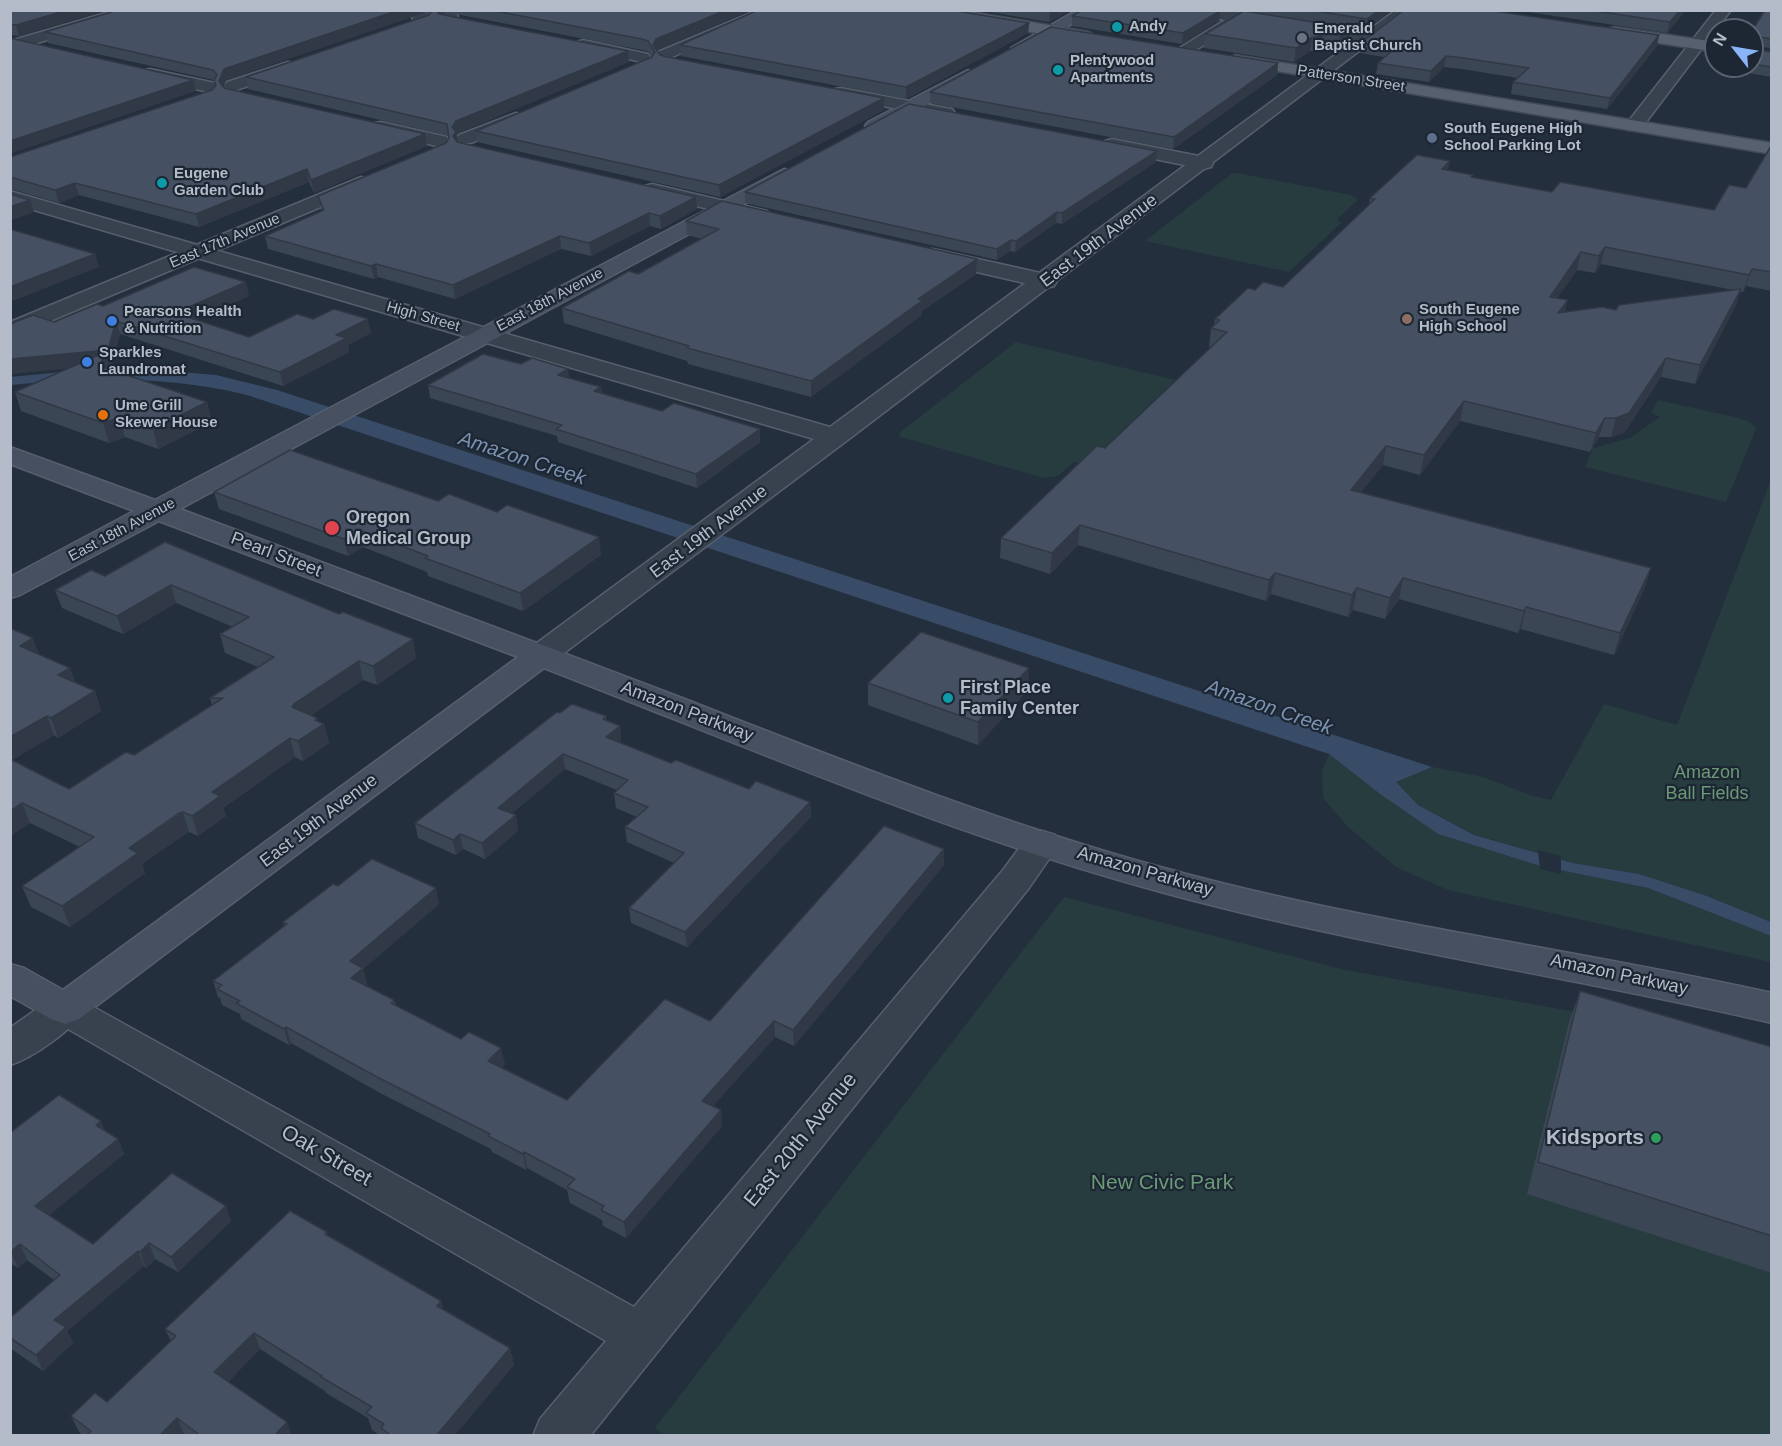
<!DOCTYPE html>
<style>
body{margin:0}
#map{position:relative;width:1782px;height:1446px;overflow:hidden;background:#242f3e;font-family:Arial,sans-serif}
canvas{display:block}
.frame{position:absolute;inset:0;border:12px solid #b4bcc9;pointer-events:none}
.north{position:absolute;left:1704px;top:18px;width:60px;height:60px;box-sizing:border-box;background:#1d2633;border:2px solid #59626f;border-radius:50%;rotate:301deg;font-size:16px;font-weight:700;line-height:24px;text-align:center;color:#b4bcc9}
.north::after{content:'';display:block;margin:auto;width:21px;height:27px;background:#8ab4f8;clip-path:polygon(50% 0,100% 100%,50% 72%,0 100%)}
</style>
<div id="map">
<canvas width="1782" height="1446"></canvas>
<div class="frame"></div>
<div class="north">N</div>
</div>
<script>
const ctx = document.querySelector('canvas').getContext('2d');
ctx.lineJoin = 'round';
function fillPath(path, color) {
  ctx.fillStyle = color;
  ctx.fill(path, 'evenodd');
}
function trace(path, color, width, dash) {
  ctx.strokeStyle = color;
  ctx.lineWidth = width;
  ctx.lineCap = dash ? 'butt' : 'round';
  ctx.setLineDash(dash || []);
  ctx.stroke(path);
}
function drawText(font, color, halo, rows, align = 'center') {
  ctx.font = font + ' Arial,sans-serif';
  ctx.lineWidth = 4.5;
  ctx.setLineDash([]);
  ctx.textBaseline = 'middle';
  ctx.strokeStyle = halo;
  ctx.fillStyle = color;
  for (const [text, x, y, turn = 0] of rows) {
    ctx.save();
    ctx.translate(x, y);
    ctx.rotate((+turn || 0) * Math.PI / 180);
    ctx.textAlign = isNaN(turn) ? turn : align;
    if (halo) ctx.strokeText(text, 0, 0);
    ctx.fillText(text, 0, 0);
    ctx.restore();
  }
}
const green = new Path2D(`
 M 1237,173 L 1351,195 L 1358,200 L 1337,219 L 1341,223 L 1289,272 L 1145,241 L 1231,174 Z
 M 1016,342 L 1175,380 L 1089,462 L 1074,462 L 1058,476 L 1044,478 L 901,437 L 899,433 Z
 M 1658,400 L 1739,418 L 1750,422 L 1756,429 L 1726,502 L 1585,467 L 1593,448 L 1630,438 L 1660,417 L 1651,413 Z
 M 1771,480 L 1771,922 L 1707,896 L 1639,874 L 1573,863 L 1475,835 L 1418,805 L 1395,782 L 1432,767 L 1480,776 L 1533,796 L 1551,800 L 1604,704 L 1677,725 Z
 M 1329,754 L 1380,794 L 1438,834 L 1540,866 L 1648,888 L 1771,936 L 1771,962 L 1448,890 L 1396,867 L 1348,827 L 1323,798 L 1322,771 Z
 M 1064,897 L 1341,969 L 1570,1011 L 1771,1055 L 1771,1435 L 667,1436 L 655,1428 Z`);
const water = new Path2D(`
 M 145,369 L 216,375 L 277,390 L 1432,767 L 1396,782 L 1418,805 L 1474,835 L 1573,863 L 1639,874 L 1707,896 L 1771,922 L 1771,936 L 1648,888 L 1540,866 L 1438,834 L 1380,794 L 1329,754 L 247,395 C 169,376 90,377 11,385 L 10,377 L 83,370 Z`);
const pier = new Path2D(`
 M 1538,850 L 1561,856 L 1561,874 L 1540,869 Z`);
const minor = new Path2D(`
 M 116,10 L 141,10 L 139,13 L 10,51 L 10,41 Z
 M 424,10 L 455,13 L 458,16 C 446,29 429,25 415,21 L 412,18 Z
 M 758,10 L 779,10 L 670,58 L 658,58 L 656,55 L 658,52 Z
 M 1185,10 L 1224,10 L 1371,33 L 1379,38 L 1371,43 L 1242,22 L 1184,57 L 1176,52 L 1178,49 L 1225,20 L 1192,15 Z
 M 1716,10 L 1731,10 L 1640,130 L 1628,130 L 1625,126 L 1628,122 Z
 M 583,40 L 648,54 L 650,57 L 642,62 L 577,48 L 575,45 L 577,42 Z
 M 288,62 L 294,63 L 296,67 L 294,71 L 233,91 L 227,90 L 224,86 L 227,82 Z
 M 150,69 L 215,83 L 218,87 L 215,91 L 209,92 L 144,78 L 142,74 L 144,70 Z
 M 841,88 L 946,108 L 952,109 L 955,113 L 952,117 L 946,118 L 835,97 L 832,93 L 835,89 Z
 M 516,113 L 522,114 L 525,118 L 522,122 L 471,143 L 459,143 L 456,139 L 459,135 Z
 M 381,122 L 447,137 L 449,141 L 447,145 L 440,147 L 375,131 L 372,127 L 375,123 Z
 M 1112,139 L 1204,157 L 1211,159 L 1213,163 L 1211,167 L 1204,169 L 1105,149 L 1103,145 L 1105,141 Z
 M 361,177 L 368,179 L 371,183 L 368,187 L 10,338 L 10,322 Z
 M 652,184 L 767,211 L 770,215 L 767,219 L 760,221 L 645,194 L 642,190 L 645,186 Z
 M 933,249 L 1054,276 L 1057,281 L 1054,286 L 1046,288 L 925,260 L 922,255 L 925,250 Z
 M 1042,831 L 1055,835 L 1060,843 L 1029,888 L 590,1436 L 533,1436 L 540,1419 L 606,1341 L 51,1019 L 45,1009 L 51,999 L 65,994 L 79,999 L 634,1307 L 1003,870 L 1029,835 Z`);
const tertiary = new Path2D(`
 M 1396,10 L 1413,10 L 845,442 L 552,662 L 541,664 L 530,662 L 525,655 L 530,648 L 814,439 L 10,203 L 10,191 L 830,427 Z
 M 65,994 L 79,999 L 85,1009 C 74,1029 33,1058 10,1065 L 10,1028 L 51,999 Z`);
const secondary = new Path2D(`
 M 1077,10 L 1096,10 L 1025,51 L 1013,51 L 1011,48 Z
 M 968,70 L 976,75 L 974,79 L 880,130 L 868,130 L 865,126 L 868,122 Z
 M 784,169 L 791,171 L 794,175 L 791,179 L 180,509 C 347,572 515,634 682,698 C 841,760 999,823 1164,868 C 1363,923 1570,948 1772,993 L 1772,1023 C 1569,976 1362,947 1161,892 C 950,835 748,747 544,668 L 79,1019 L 65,1024 L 51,1019 L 10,996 L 10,964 L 24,968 L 63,990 L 518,657 L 159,521 L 20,595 L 10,598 L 10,577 L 134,511 L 10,464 L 10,447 L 155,500 Z`);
const primary = new Path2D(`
 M 923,10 L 960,10 L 1089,32 L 1097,37 L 1089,42 L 930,15 Z
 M 1614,27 L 1716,42 L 1716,52 L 1608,35 L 1606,32 L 1608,29 Z
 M 1235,55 L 1772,143 L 1772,154 L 1229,63 L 1227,60 Z`);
const wall = new Path2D(`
 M 10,10 L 106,10 L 19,36 L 10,35 Z
 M 118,10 L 751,10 L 657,50 L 660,55 L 667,57 L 884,110 L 720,197 L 477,142 L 476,131 L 652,57 L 649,52 L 642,50 L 445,12 L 442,14 L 629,62 L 458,133 L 457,135 L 458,142 L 696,197 L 697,209 L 661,229 L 650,226 L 591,256 L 561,249 L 455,299 L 378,277 L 374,279 L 268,249 L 265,236 L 322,211 L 318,196 L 446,143 L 449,138 L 449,136 L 248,89 L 246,77 L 428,15 L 424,13 L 226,80 L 224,87 L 427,146 L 314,193 L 309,182 L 199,227 L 79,195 L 59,203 L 11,189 L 10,157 L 212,90 L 215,86 L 214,80 L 48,43 L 45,32 Z
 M 978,10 L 1071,10 L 1049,22 Z
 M 1242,10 L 1392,10 L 1365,30 L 1265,14 L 1351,28 L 1349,42 L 1338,50 L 1321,47 L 1315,51 L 1310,51 L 1294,62 L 1204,48 L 1205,34 L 1244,11 Z
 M 1515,10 L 1686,10 L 1667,33 Z
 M 1772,10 L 1772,48 L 1753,46 L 1753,49 L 1772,52 L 1772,77 L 1731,70 L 1732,66 L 1752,66 L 1752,31 Z
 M 1072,16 L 1219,21 L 1182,44 L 1072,26 Z
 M 1029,23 L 1028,33 L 906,99 L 681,56 L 680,45 Z
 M 1659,35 L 1657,46 L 1607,109 L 1511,94 L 1513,82 L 1518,78 L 1462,69 L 1444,67 L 1429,82 L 1376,74 L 1378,63 L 1384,57 L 1360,53 L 1361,43 Z
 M 1278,63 L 1277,75 L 1173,149 L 930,103 L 930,92 Z
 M 1772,146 L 1772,291 L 1746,286 L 1743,292 L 1740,292 L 1735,307 L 1695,384 L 1661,377 L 1624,433 L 1611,437 L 1599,437 L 1590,452 L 1460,421 L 1420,475 L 1383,465 L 1361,492 L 1651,568 L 1644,589 L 1614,655 L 1521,629 L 1518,633 L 1399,599 L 1385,619 L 1353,610 L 1348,617 L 1271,594 L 1266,601 L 1078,545 L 1050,574 L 1000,558 L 1001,538 L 1105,448 L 1211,347 L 1209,347 L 1211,328 L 1214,326 L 1215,319 L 1255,290 L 1283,287 L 1369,205 L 1370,198 L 1448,170 L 1472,177 L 1552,192 L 1714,210 L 1746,188 ZM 1601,264 L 1733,290 L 1616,310 L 1565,312 L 1557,298 L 1577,270 L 1595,273 Z
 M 1156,162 L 1062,224 L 1056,223 L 1015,252 L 1010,251 L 997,260 L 745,203 L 745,192 Z
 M 686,221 L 976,274 L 922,311 L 922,315 L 811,397 L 688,364 L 687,361 L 564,323 L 562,308 L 638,274 L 702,239 L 687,235 Z
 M 249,296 L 195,320 L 249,337 L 313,319 L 371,333 L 348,345 L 349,352 L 283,386 L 120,334 L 112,364 L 108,364 L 110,369 L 207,402 L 212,422 L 158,449 L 125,437 L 109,443 L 21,411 L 15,392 L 67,368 L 10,374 L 10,324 L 54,322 L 103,306 Z
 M 521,364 L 568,369 L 569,378 L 602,393 L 760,442 L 697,488 L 558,442 L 557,436 L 430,398 L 428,385 Z
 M 214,492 L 601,555 L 523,611 L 428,576 L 427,572 L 363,547 L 348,556 L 219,509 Z
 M 165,542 L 339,614 L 413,639 L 416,658 L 377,685 L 363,680 L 311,715 L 317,718 L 318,721 L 324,724 L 329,743 L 303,761 L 295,757 L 223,808 L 226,816 L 198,836 L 189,832 L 186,833 L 142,864 L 145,873 L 70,927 L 31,907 L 22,886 L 80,847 L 30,823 L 10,836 L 10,628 L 39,654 L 70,668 L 75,682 L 95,691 L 101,711 L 58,738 L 54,735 L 12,760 L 69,789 L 134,755 L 212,705 L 210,698 L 258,667 L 225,653 L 220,634 L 233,627 L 176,603 L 123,634 L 62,608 L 55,590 L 105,576 Z
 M 1029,668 L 1028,690 L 978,745 L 868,705 L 868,683 Z
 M 560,713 L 606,716 L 606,720 L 620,726 L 621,741 L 619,743 L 671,763 L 749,789 L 810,802 L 811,817 L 687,947 L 631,923 L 629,908 L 674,863 L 627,842 L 625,827 L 637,817 L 616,808 L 614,793 L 617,790 L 565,769 L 511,814 L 516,815 L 518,831 L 485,859 L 463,849 L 456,855 L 418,838 L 415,823 Z
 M 944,849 L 944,865 L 794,1046 L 775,1037 L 713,1106 L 721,1110 L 722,1126 L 626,1238 L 603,1226 L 602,1220 L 570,1203 L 567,1190 L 527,1168 L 526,1170 L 492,1152 L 491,1149 L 382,1094 L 291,1043 L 289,1045 L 241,1019 L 240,1014 L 222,1005 L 220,998 L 218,997 L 213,981 L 284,926 L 283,922 L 338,886 L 439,904 L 363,969 L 367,984 L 366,985 L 394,1000 L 396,1005 L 505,1064 L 501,1068 L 567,1100 L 710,1021 Z
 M 1580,991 L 1772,1047 L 1772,1273 L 1527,1194 L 1569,1022 Z
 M 106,1131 L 118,1139 L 124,1154 L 49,1215 L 93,1244 L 226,1206 L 231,1221 L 178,1272 L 155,1259 L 146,1268 L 144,1266 L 67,1331 L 73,1343 L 43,1371 L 10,1348 L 10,1318 L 54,1280 L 27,1260 L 18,1268 L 10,1263 L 10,1133 Z
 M 327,1232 L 328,1236 L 441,1301 L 443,1310 L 510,1348 L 514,1365 L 454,1436 L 381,1436 L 372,1430 L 368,1418 L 326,1393 L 325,1391 L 260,1349 L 228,1382 L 292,1436 L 186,1436 L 184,1434 L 182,1436 L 84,1436 L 79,1432 L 71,1416 L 107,1402 L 171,1341 L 165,1329 Z`);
const shadedWall = new Path2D(`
 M 68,10 L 106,10 L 19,36 L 16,25 Z
 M 399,10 L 424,10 L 424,13 L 226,80 L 222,92 L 219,81 L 224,69 Z
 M 434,10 L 445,10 L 445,12 L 436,19 Z
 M 726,10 L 751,10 L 657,50 L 653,45 L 656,39 Z
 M 1052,10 L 1071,10 L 1049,22 L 1050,12 Z
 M 1379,10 L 1392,10 L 1365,30 L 1367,19 Z
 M 1680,10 L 1686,10 L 1667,33 L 1670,22 Z
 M 1220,11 L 1219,21 L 1182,44 L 1183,33 Z
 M 1029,23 L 1028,33 L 906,99 L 906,87 Z
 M 1351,28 L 1349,42 L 1338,50 L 1340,36 Z
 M 1323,33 L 1321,47 L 1315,51 L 1317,37 Z
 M 1659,35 L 1657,46 L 1607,109 L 1610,98 Z
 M 1312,37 L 1310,51 L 1294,62 L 1296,48 Z
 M 628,51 L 629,62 L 458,133 L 457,135 L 458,144 L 455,148 L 452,127 L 456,121 Z
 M 1446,56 L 1444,67 L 1429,82 L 1431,71 Z
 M 1278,63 L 1277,75 L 1173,149 L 1174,137 Z
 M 193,80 L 196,91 L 10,154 L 10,141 Z
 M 884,98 L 884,110 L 720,197 L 719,185 Z
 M 425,134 L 427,146 L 314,193 L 311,180 Z
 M 1157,151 L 1156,162 L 1062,224 L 1062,213 Z
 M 1450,161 L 1447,177 L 1442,169 Z
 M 307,169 L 309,182 L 199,227 L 196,214 Z
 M 75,183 L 79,195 L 59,203 L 55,190 Z
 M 696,197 L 697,209 L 661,229 L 660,216 Z
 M 30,200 L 34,212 L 10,221 L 10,207 Z
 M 1057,212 L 1056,223 L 1015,252 L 1016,241 Z
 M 649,213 L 650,226 L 591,256 L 589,243 Z
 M 560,236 L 561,249 L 455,299 L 453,285 Z
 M 1011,240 L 1010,251 L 997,260 L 997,249 Z
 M 1605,247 L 1601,264 L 1595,273 L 1599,256 Z
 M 1581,252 L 1577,270 L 1546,314 L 1550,297 Z
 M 95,254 L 99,267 L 10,302 L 10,287 Z
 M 977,259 L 976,274 L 922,311 L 922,315 L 811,397 L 811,381 L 918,299 Z
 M 376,264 L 378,277 L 374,279 L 371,266 Z
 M 1752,269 L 1746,286 L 1743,292 L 1749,275 Z
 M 246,282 L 249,296 L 178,327 L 175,313 Z
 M 1741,289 L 1735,307 L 1695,384 L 1700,365 Z
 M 1568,300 L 1563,318 L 1558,313 Z
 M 368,319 L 371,333 L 348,345 L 349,352 L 283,386 L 280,372 L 336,335 Z
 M 116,321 L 120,334 L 112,364 L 108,364 L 110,370 L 100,366 L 101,365 L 10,374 L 10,359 Z
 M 1666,358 L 1661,377 L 1624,433 L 1611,437 L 1616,418 Z
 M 568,369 L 570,381 L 558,375 Z
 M 601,387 L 603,399 L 594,391 Z
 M 1464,401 L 1460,421 L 1420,475 L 1424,455 Z
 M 207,402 L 212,422 L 158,449 L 153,429 Z
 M 119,418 L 125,437 L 109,443 L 103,423 Z
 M 1605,418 L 1599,437 L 1590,452 L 1596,433 Z
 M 760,429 L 760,442 L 697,488 L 696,474 Z
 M 1386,446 L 1383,465 L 1347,510 L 1351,490 Z
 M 1080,525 L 1078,545 L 1050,574 L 1052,553 Z
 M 359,530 L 363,547 L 348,556 L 344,539 Z
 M 599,537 L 601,555 L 523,611 L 520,593 Z
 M 1651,568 L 1644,589 L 1614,655 L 1620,633 Z
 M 1275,573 L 1271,594 L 1266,601 L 1269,580 Z
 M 1403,578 L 1399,599 L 1385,619 L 1390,598 Z
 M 171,585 L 176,603 L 123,634 L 117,616 Z
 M 1357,588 L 1353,610 L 1348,617 L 1352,595 Z
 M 1526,607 L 1521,629 L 1518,633 L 1524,611 Z
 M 33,638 L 40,657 L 20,646 Z
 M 413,639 L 416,658 L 377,685 L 373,666 Z
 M 359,661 L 363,680 L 299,724 L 292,707 L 294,704 Z
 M 70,668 L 76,687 L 58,675 Z
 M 1029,668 L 1028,690 L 978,745 L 978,722 Z
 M 95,691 L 101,711 L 58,738 L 51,718 Z
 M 47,716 L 54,735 L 10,761 L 10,737 Z
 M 317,718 L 319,727 L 324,724 L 329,743 L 303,761 L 298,741 L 315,720 Z
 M 620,726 L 621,741 L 608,752 L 606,737 Z
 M 290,738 L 295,757 L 223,808 L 226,816 L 198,836 L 192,816 L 212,792 Z
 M 563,754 L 565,769 L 500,823 L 498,808 Z
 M 810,802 L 811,817 L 687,947 L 685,932 Z
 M 22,803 L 30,823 L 10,836 L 10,811 Z
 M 183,812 L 189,832 L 142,864 L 145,873 L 70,927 L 62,906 L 129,848 Z
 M 516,815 L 518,831 L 485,859 L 482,843 Z
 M 460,834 L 463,849 L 456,855 L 453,840 Z
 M 944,849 L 944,865 L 794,1046 L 793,1030 Z
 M 436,888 L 439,904 L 363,969 L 367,984 L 355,994 L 351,978 L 350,961 Z
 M 774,1021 L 775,1037 L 703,1117 L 702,1101 Z
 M 286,1027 L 291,1043 L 289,1045 L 284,1029 Z
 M 501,1048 L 505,1064 L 491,1077 L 488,1061 Z
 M 721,1110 L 722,1126 L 626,1238 L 624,1222 Z
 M 101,1121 L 108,1137 L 96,1125 Z
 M 118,1139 L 124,1154 L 42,1221 L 35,1206 Z
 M 524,1152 L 527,1168 L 526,1170 L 523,1154 Z
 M 226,1206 L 231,1221 L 178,1272 L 171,1257 Z
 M 149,1243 L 155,1259 L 146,1268 L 140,1252 Z
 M 20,1244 L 27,1260 L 18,1268 L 11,1252 Z
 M 138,1251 L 144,1266 L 67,1331 L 73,1343 L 43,1371 L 36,1355 L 54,1320 Z
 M 441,1301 L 446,1318 L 437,1306 Z
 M 254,1333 L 260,1349 L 221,1389 L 214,1372 Z
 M 510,1348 L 514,1365 L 454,1436 L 436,1436 Z
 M 177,1418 L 184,1434 L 182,1436 L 159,1436 Z
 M 287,1422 L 292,1436 L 274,1436 Z`);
const building = new Path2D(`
 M 10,10 L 68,10 L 16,25 L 10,24 Z
 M 118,10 L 399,10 L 224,69 L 219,81 L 224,88 L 425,134 L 311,180 L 307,169 L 196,214 L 75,183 L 55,190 L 10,177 L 10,157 L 212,90 L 216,85 L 214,80 L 217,75 L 213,70 L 45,32 Z
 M 433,10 L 436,10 L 439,14 L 628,51 L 456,121 L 452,127 L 456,132 L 453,136 L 457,142 L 696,197 L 660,216 L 649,213 L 589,243 L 560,236 L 453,285 L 376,264 L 371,266 L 265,236 L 324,210 L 318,196 L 446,143 L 449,138 L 447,124 L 246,77 L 429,15 Z
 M 490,10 L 726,10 L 656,39 L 653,45 L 660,55 L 667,57 L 884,98 L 719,185 L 476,131 L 652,57 L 655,52 L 648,41 L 642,39 Z
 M 758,10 L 951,10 L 1029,23 L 906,87 L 680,45 Z
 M 1082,10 L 1216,10 L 1220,11 L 1183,33 L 1072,16 Z
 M 1309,10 L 1379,10 L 1367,19 Z
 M 1404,10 L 1487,10 L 1659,35 L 1610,98 L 1513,82 L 1529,68 L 1464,58 L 1446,56 L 1431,71 L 1378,63 L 1395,48 L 1361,43 Z
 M 1588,10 L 1680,10 L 1670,22 Z
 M 1765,10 L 1772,10 L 1772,39 L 1753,36 L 1753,49 L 1772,52 L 1772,67 L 1752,64 L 1752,31 Z
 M 1244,11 L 1351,28 L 1340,36 L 1323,33 L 1317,37 L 1312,37 L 1296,48 L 1205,34 Z
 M 1051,27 L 1278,63 L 1174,137 L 930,92 Z
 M 10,38 L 193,80 L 10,141 Z
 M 909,104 L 1157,151 L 1062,213 L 1057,212 L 1016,241 L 1011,240 L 997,249 L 745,192 Z
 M 1771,146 L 1772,272 L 1752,269 L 1749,275 L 1605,247 L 1599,256 L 1581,252 L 1550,297 L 1568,300 L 1558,313 L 1602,307 L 1616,310 L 1619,305 L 1741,289 L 1700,365 L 1666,358 L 1629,413 L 1616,418 L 1605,418 L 1596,433 L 1464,401 L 1424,455 L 1386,446 L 1351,490 L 1651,568 L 1620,633 L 1526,607 L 1524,611 L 1403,578 L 1390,598 L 1357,588 L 1352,595 L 1275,573 L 1269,580 L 1080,525 L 1052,553 L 1001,538 L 1097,446 L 1105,448 L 1227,332 L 1211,328 L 1220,320 L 1215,319 L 1248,288 L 1255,290 L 1263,282 L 1283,287 L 1375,199 L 1370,198 L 1417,155 L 1450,161 L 1442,169 L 1473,175 L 1471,177 L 1552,192 L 1560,182 L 1714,210 L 1729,185 L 1746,188 Z
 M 10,194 L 30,200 L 10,207 Z
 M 722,201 L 977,259 L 918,299 L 923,300 L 811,381 L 687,348 L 689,346 L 562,308 L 629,271 L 638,274 L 719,229 L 686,221 Z
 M 10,229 L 95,254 L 10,287 Z
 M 194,267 L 246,282 L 175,313 L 249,337 L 297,314 L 313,319 L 334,309 L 368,319 L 336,335 L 347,338 L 280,372 L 116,321 L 108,350 L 10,359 L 10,324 L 33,315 L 54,322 L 97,304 L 103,306 Z
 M 105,352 L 100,366 L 207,402 L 153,429 L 119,418 L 103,423 L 15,392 Z
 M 483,354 L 521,364 L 532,358 L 568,369 L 558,375 L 601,387 L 594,391 L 662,411 L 674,403 L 760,429 L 696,474 L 556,429 L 562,425 L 428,385 Z
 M 290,450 L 438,501 L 449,494 L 497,512 L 507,505 L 599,537 L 520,593 L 425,558 L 428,556 L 359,530 L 344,539 L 214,492 Z
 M 165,542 L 339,614 L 343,612 L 413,639 L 373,666 L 359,661 L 294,704 L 292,707 L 317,718 L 315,720 L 324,724 L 298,741 L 290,738 L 212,792 L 220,796 L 192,816 L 183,812 L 179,813 L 129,848 L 138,853 L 62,906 L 22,886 L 94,837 L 22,803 L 10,811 L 10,759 L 69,789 L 126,752 L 134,755 L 223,698 L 210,698 L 274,657 L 220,634 L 249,617 L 171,585 L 117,616 L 55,590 L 91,570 L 105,576 Z
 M 10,628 L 33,638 L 20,646 L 70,668 L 58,675 L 95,691 L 51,718 L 47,716 L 10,737 Z
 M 921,632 L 1029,668 L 978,722 L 868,683 Z
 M 572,704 L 606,716 L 603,719 L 620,726 L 606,737 L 671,763 L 676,760 L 749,789 L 756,781 L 810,802 L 685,932 L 629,908 L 684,853 L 625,827 L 648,807 L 614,793 L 628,780 L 563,754 L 498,808 L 516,815 L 482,843 L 460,834 L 453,840 L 415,823 L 557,712 L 560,713 Z
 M 884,826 L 944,849 L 793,1030 L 774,1021 L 702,1101 L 721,1110 L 624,1222 L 601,1210 L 604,1206 L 567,1187 L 575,1179 L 524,1152 L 523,1154 L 488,1136 L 490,1134 L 377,1077 L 286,1027 L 284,1029 L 236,1003 L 240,1001 L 217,989 L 222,985 L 213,981 L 287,924 L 283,922 L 333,884 L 338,886 L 372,859 L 436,888 L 350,961 L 363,968 L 351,978 L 394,1000 L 391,1003 L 461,1039 L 469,1032 L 501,1048 L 488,1061 L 567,1100 L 665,999 L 710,1021 Z
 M 1580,991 L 1772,1047 L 1772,1236 L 1538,1162 Z
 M 59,1095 L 101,1121 L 96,1125 L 118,1139 L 35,1206 L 93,1244 L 172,1173 L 226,1206 L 171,1257 L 149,1243 L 140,1252 L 138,1251 L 54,1320 L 66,1327 L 36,1355 L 10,1338 L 10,1318 L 60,1275 L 20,1244 L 10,1252 L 10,1133 Z
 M 290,1211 L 327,1232 L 325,1234 L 441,1301 L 437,1306 L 510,1348 L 436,1436 L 392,1436 L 381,1428 L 384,1424 L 366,1413 L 372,1407 L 321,1377 L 322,1376 L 254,1333 L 214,1372 L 287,1422 L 274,1436 L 201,1436 L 177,1418 L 159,1436 L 86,1436 L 91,1431 L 71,1416 L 95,1393 L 107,1402 L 176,1336 L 165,1329 Z`);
const markers = [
 [1117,27,6,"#0f9aa8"],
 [1302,38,6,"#6b7280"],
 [1058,70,6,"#0f9aa8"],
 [1432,138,6,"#5c6f8a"],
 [162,183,6,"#0f9aa8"],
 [1407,319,6,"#8d6e63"],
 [112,321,6,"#3f7fe0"],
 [87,362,6,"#3f7fe0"],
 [103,415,6,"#e8710a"],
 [332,528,8,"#e0444e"],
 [948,698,6,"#0f9aa8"],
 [1656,1138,6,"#2e9e5b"]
];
const farPoinames = [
 ["Andy",1129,27],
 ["Emerald",1314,29],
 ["Baptist Church",1314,46],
 ["Plentywood",1070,61],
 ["Apartments",1070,78],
 ["South Eugene High",1444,129],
 ["School Parking Lot",1444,146],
 ["Eugene",174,174],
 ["Garden Club",174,191],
 ["South Eugene",1419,310],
 ["High School",1419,327],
 ["Pearsons Health",124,312],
 ["& Nutrition",124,329],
 ["Sparkles",99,353],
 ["Laundromat",99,370],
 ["Ume Grill",115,406],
 ["Skewer House",115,423]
];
const farStreetnames = [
 ["Patterson Street",1351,79,9],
 ["East 17th Avenue",225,241,-23],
 ["East 18th Avenue",550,300,-28],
 ["High Street",423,317,16],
 ["East 18th Avenue",122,530,-28]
];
const streetNames = [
 ["East 19th Avenue",1099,241,-37],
 ["East 19th Avenue",709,532,-37],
 ["Pearl Street",276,555,21],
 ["Amazon Parkway",687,712,21],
 ["East 19th Avenue",319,821,-37],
 ["Amazon Parkway",1145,872,16],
 ["Amazon Parkway",1619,975,12]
];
const poiNames = [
 ["Oregon",346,518],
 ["Medical Group",346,539],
 ["First Place",960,688],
 ["Family Center",960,709]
];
const parkNames = [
 ["Amazon",1707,773],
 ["Ball Fields",1707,794]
];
const waterNames = [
 ["Amazon Creek",522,459,18],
 ["Amazon Creek",1269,708,19]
];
const nearPoinames = [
 ["Kidsports",1644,1138]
];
const nearStreetnames = [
 ["East 20th Avenue",801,1140,-51],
 ["Oak Street",326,1156,30]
];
const nearParknames = [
 ["New Civic Park",1162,1183]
];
fillPath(green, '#263c3f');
fillPath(water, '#394c67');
fillPath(pier, '#242f3e');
trace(minor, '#565f6c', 3);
trace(tertiary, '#565f6c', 3);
trace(secondary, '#565f6c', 3);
trace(primary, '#414a57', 3);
fillPath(minor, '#38414e');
fillPath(tertiary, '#38414e');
fillPath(secondary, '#465061');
fillPath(primary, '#56606e');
fillPath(wall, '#3b4654');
fillPath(shadedWall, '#303945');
fillPath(building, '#455162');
trace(building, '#303945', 1.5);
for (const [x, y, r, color] of markers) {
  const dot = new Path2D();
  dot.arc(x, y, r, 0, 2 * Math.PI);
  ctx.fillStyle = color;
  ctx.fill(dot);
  trace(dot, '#1d2633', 2);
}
drawText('bold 15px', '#b4bcc9', '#1d2633', farPoinames, 'left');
drawText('15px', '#b4bcc9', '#1d2633', farStreetnames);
drawText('18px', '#b4bcc9', '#1d2633', streetNames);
drawText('bold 18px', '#b4bcc9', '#1d2633', poiNames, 'left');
drawText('18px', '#6b9a76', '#1d2633', parkNames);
drawText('italic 20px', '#7c92b1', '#1d2633', waterNames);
drawText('bold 21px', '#b4bcc9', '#1d2633', nearPoinames, 'right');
drawText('21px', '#b4bcc9', '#1d2633', nearStreetnames);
drawText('21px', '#6b9a76', '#1d2633', nearParknames);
</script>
